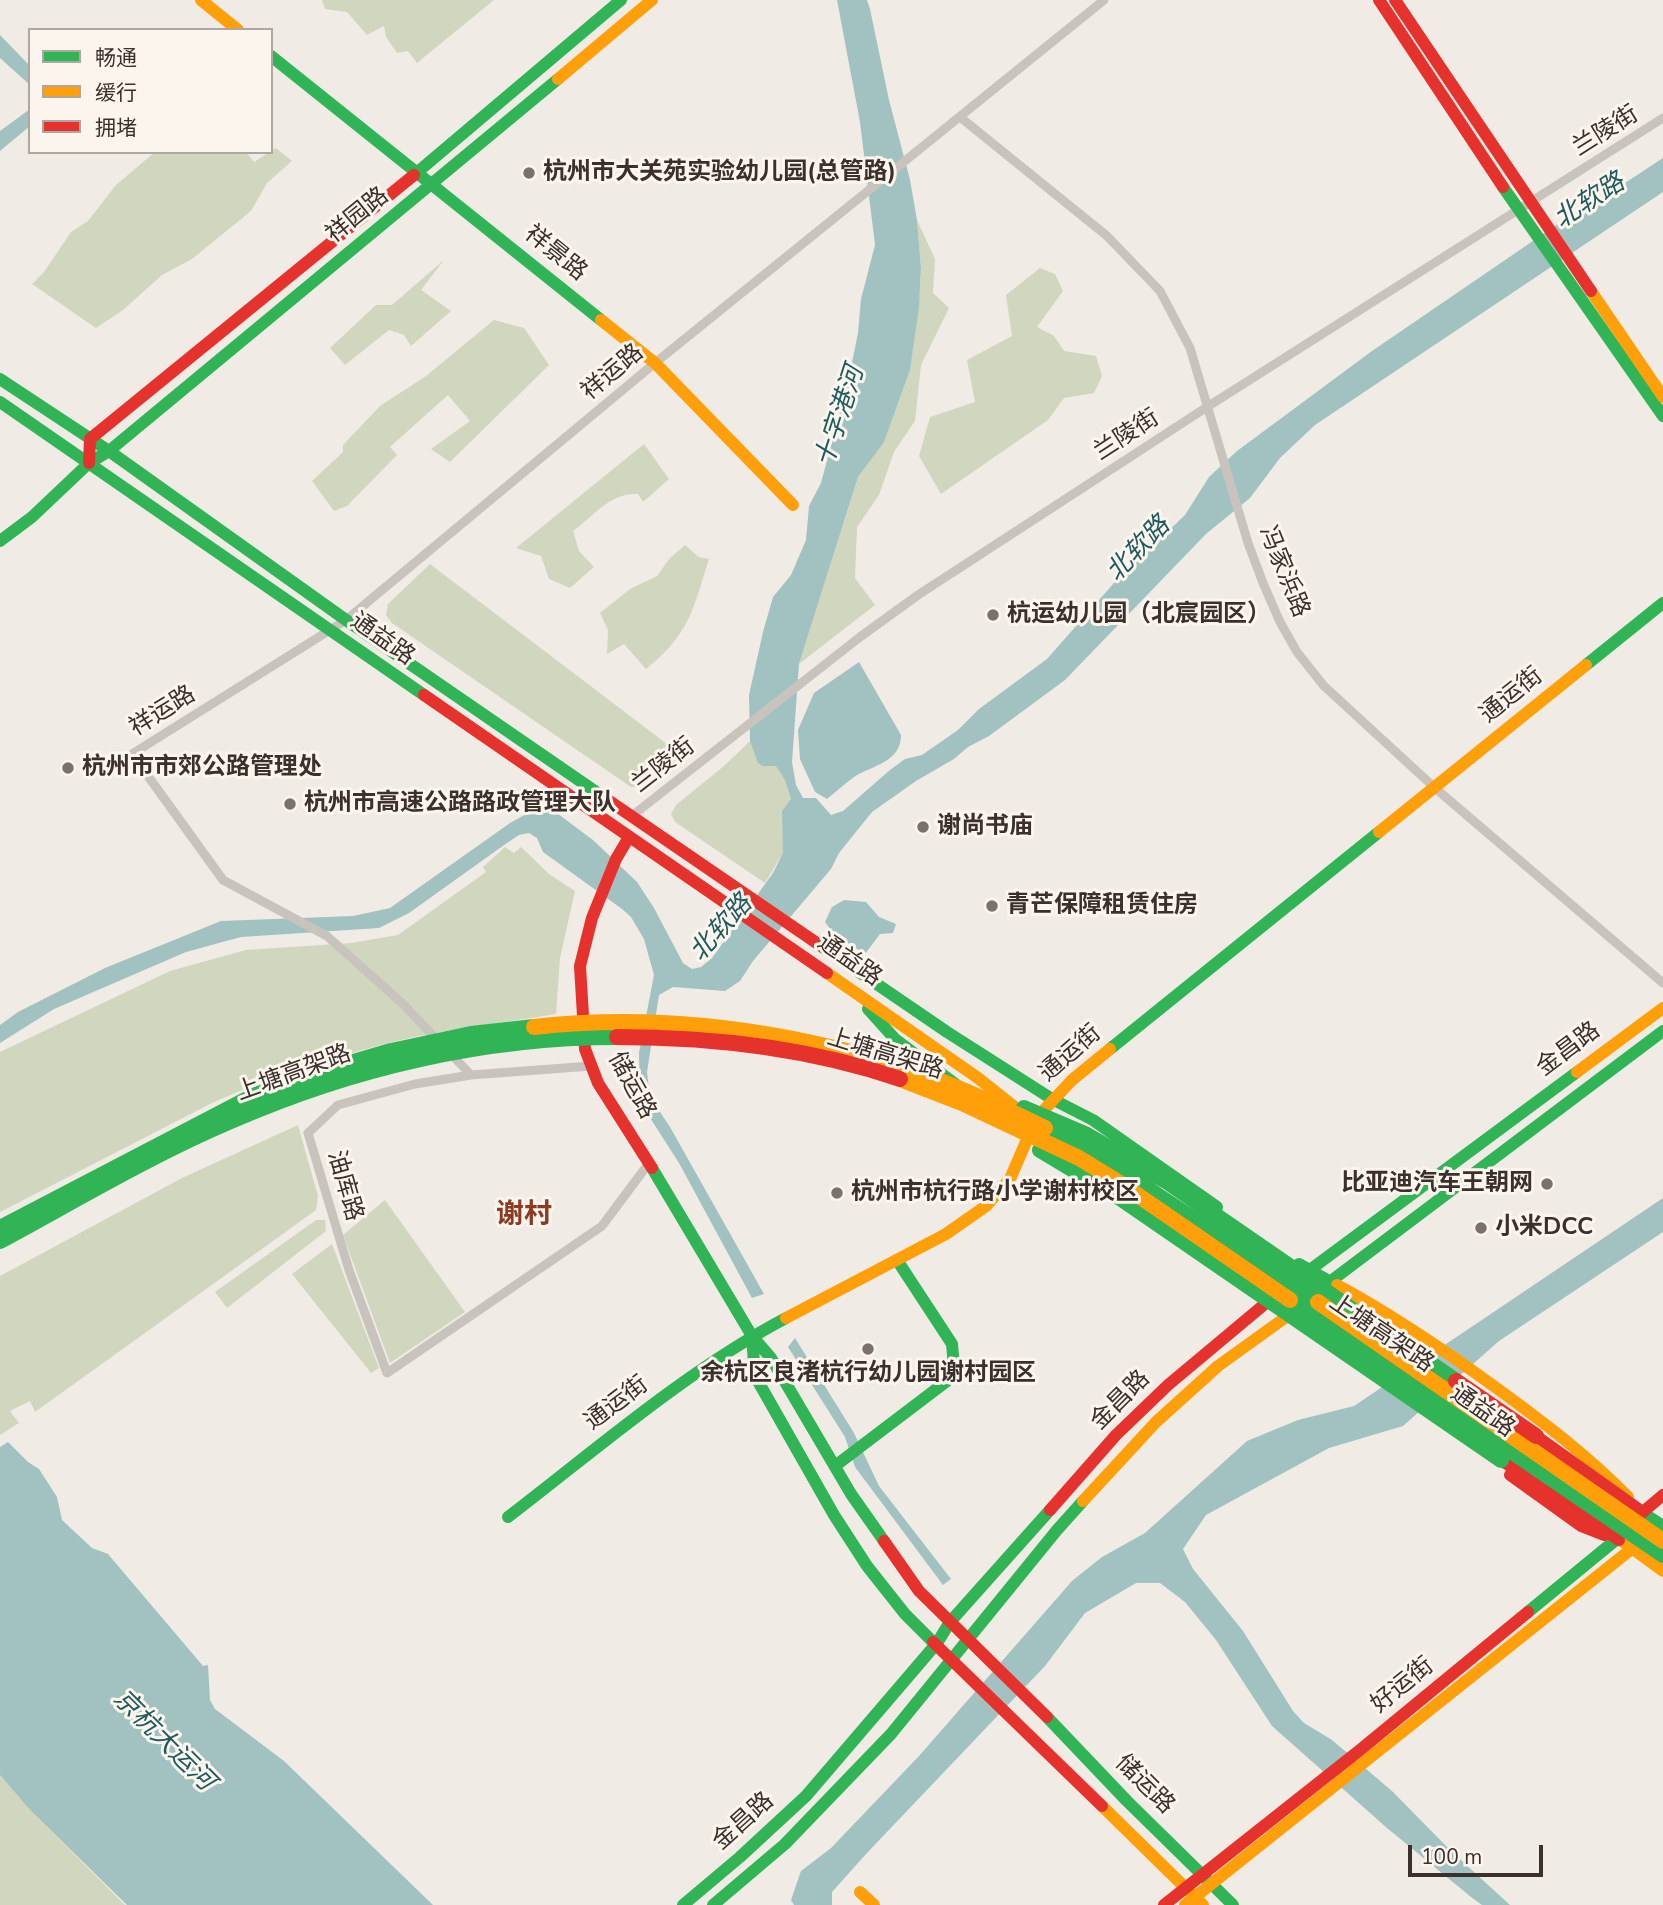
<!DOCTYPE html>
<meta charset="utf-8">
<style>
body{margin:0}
#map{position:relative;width:1663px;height:1905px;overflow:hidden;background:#f0ebe5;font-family:"Nunito Sans","Noto Sans SC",sans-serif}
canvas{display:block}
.legend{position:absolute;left:28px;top:28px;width:245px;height:126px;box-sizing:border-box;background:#fbf5ee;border:2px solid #aea6a0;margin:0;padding:9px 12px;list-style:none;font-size:21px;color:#3b302b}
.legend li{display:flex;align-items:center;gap:14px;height:35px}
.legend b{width:35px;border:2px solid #aea6a0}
.scale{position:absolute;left:1408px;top:1845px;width:135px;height:32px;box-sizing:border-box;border:4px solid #3b302b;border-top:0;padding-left:9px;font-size:21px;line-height:24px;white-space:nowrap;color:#3b302b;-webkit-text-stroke:5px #fbf5ee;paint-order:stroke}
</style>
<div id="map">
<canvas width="1663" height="1905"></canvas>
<ul class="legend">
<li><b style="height:9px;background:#30b455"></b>畅通</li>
<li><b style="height:9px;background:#ff9f0a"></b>缓行</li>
<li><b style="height:9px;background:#e5322d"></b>拥堵</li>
</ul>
<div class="scale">100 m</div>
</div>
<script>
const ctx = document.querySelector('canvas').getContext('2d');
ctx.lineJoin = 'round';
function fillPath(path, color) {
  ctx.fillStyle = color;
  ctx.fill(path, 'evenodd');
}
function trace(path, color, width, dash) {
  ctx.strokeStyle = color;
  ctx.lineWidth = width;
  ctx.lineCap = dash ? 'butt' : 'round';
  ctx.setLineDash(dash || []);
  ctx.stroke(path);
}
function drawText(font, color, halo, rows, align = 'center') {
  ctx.font = font + ' "Nunito Sans","Noto Sans SC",sans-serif';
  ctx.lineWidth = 6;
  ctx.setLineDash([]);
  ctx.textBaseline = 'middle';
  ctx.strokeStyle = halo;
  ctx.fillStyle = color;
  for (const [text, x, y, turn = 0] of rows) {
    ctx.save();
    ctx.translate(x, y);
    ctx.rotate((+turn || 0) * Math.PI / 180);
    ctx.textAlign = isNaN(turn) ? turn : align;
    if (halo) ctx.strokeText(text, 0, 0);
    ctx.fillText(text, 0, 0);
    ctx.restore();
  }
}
const green = new Path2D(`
 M 322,0 L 494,0 L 417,63 L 408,51 L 397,53 L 386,37 L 384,26 L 367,35 L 347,12 L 325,9 Z
 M 276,148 L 292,161 L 267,183 L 251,211 L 192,259 L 162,275 L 123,310 L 96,328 L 32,284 L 44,272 L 71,232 L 88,221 L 116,185 L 155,152 L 246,152 L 254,162 Z
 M 917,220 L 935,259 L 933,293 L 949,308 L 921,365 L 915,421 L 894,452 L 879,495 L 857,527 L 855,578 L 875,605 L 799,664 L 858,477 L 884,441 L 910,370 L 920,290 L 921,268 Z
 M 444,260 L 421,290 L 451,311 L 411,346 L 404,335 L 389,330 L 345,365 L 330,348 L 376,305 L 392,305 Z
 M 1040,268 L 1055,274 L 1063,291 L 1037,327 L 1054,336 L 1064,351 L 1096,356 L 1102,376 L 1094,393 L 1064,398 L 1048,420 L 941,494 L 919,456 L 930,417 L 975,402 L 967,360 L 1012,336 L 1006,295 Z
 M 494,320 L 524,328 L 549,365 L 450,462 L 431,449 L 470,421 L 448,395 L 390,447 L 397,455 L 347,506 L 334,511 L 312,481 L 343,452 L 343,445 L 380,406 L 426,376 Z
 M 644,444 L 669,479 L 643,502 L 638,494 C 610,492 594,516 573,531 L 579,551 L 594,567 L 570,588 L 549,579 L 541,556 L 516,548 Z
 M 685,545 L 699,557 L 709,559 C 693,609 690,634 646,669 L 624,644 L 607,654 L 608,630 L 600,613 L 630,589 L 657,576 L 669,559 Z
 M 430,564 L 684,757 L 641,787 L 631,787 L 392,623 L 386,615 L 388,604 Z
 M 750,741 L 755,751 L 776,762 L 795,799 L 783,853 L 765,883 L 675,822 L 671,814 L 676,805 L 724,766 Z
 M 505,847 L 514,853 L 521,847 L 549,874 L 575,891 L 560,958 L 556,1014 C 476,1027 390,1035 315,1067 L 312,1063 L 295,1067 L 212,1103 L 0,1212 L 0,1052 L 170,971 L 246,950 L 351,943 L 398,935 L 486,872 L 483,867 Z
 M 298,1125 L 318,1196 L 316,1210 L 35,1412 L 30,1401 L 10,1411 L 19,1423 L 0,1435 L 0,1276 L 182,1178 Z
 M 385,1200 L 465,1312 L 390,1363 L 343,1235 Z
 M 316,1220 L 325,1220 L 326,1231 L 227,1308 L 215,1292 Z
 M 332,1244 L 379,1368 L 371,1373 L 292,1274 Z
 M 0,1775 L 30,1810 L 125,1905 L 0,1905 Z`);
const water = new Path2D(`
 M 837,0 L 867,0 L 870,9 L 889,100 L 910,180 L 917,220 L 921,268 L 919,307 L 910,370 L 884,442 L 858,477 L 799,664 L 792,762 L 796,785 L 803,798 L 816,798 L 831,815 L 843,811 L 890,770 L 905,759 L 922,755 L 958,730 L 979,709 L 1047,659 L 1114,583 L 1185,515 L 1209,477 L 1237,451 L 1372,351 L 1568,217 L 1584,210 L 1663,158 L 1663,192 L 1315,425 L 1280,458 L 1250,498 L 1206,534 L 1065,680 L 989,736 L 968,747 L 954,759 L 916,781 L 872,812 L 839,853 L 831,869 L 753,961 L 740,981 L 725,991 L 673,987 L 659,995 L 647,1072 L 650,1097 L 670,1127 L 764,1294 L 752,1298 L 679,1163 L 645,1110 L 640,1092 L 639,1053 L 654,975 L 644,939 L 631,917 L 622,909 L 543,852 L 537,838 L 529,833 L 519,835 L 504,845 L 409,913 L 379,928 L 241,937 L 186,952 L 54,1009 L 0,1043 L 0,1025 L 18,1012 L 105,968 L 221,921 L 353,916 L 390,908 L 510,823 L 539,807 L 550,808 L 593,840 L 637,882 L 654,908 L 683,963 L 692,969 L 701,967 L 712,958 L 773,873 L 783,853 L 782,811 L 791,799 L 785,780 L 776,766 L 763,766 L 758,763 L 750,741 L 749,695 L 763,632 L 773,597 L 791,575 L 806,540 L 809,506 L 821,483 L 848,382 L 858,333 L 861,299 L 875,245 L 860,122 Z
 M 0,35 L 30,66 L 30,85 L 0,58 Z
 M 30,109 L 30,126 L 0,151 L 0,131 Z
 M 859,662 L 901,735 C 901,762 873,765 854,777 C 844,784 836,792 827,799 L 815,792 L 800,759 L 798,730 L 814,693 Z
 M 844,900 L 866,902 L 879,917 L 896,924 L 893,933 L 880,934 L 865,954 L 834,934 L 825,922 L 832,907 Z
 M 1663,1198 L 1663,1232 L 1499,1341 L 1403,1426 L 1329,1448 L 1206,1515 L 1183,1549 L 1193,1569 L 1243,1631 L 1293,1711 L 1304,1723 L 1332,1740 L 1392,1791 L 1451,1851 L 1510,1905 L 1482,1905 L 1471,1897 L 1387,1828 L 1272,1726 L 1216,1640 L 1185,1602 L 1160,1583 L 1136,1583 L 1085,1613 L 1045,1666 L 866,1854 L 832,1892 L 832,1905 L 794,1905 L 791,1900 L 801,1871 L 831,1848 L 919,1756 L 1072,1581 L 1102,1557 L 1145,1533 L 1247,1441 L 1298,1420 L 1354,1406 Z
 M 795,1338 L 854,1433 L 879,1486 L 951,1579 L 943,1585 L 855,1467 L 845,1437 L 788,1347 Z
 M 8,1442 L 28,1462 L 39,1469 L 57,1497 L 62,1520 L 92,1548 L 108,1554 L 203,1666 L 208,1665 L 210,1700 L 215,1709 L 284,1761 L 433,1905 L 127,1905 L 30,1810 L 0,1775 L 0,1447 Z`);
const street = new Path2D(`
 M 960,117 L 1107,236 L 1160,291 L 1190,348 L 1248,543 L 1263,583 L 1280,622 L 1297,652 L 1324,686 L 1435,788 L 1663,983
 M 633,815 L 860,637 L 918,595 L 1207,407 L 1663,118
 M 438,1041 L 403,1004 L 327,936 L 223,880 L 132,754 L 346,620 L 655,363 L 1104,0
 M 448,1051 L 471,1075
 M 591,1066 L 471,1075 L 415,1084 L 338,1105 L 308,1133 L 349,1270 L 387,1373 L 602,1226 L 649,1163`);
const fast = new Path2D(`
 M 271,56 L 601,320
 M 414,175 L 621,0
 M 1503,187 L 1663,416
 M 0,379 L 109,451 L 346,620 L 602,796
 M 0,402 L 424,695
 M 0,541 L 32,517 L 89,463 L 109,451 L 558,79
 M 1586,665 L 1663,603
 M 824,948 L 947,1032 L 1052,1099 L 1093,1120 L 1217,1207
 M 868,1009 L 895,1039 L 958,1086
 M 1110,1049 L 1379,832
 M 652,1168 L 752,1336 L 771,1358 L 851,1494 L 884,1541
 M 1299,1264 L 1329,1281 L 1346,1301
 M 1303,1275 L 1577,1072
 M 1323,1287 L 1663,1031
 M 752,1336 L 755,1376 L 834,1515 L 867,1566 L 905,1614 L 933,1642
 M 835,1466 L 947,1381 L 954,1366 L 952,1344 L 897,1260
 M 1632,1506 L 1663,1526
 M 508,1517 C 598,1448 686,1371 786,1318
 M 1528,1612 L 1623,1534
 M 1047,1717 L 1127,1801 L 1233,1905
 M 683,1905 L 740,1857 L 806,1796 L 937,1643 L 950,1622 L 1050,1510
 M 713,1905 L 785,1844 L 891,1734 L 1057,1530 L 1083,1501`);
const slow = new Path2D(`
 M 201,0 L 238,30
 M 558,79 L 652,0
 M 1591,291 L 1663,397
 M 601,320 L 655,363 L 793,505
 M 1379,832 L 1586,665
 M 827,973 L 978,1078 L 1022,1113
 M 1577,1072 L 1663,1008
 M 1337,1285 C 1393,1315 1444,1350 1495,1387 C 1542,1421 1588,1456 1628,1497
 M 786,1318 L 946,1234 L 986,1206 L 1010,1179 L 1032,1128 L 1043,1111 L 1072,1080 L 1110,1049
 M 1083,1501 L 1156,1422 L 1218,1366 L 1293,1312
 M 1611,1533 L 1663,1571
 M 1102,1806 L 1203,1905
 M 860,1892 L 874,1905
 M 1185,1905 L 1639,1543`);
const jam = new Path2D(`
 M 1379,0 L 1503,187
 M 1395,0 L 1591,291
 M 89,463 L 90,439 L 414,175
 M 424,695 L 827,973
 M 602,796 L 824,948
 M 629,837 L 616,859 L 592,918 L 580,966 L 585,1049 L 598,1083 L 652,1168
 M 1536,1436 L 1641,1511
 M 1501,1460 L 1619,1540
 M 1510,1475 L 1581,1526 L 1604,1535
 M 1050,1510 L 1116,1435 L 1168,1385 L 1272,1298
 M 1637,1517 L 1663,1495
 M 884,1541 L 919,1591 L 1047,1717
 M 933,1642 L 1102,1806
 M 1164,1905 L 1360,1750 L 1528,1612`);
const fastBridge = new Path2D(`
 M 1024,1108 L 1085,1134 L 1166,1181 L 1456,1381
 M 1045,1128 L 1089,1150 L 1318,1302
 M 1040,1150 L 1120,1198 L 1501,1460
 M 0,1228 L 253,1096 L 313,1074 L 391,1051 L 471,1034 L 534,1027
 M 0,1241 C 76,1200 151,1155 231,1121 C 352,1068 484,1037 617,1037
 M 1290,1300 L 1663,1555`);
const slowBridge = new Path2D(`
 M 534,1027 C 646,1014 763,1027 872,1058 C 931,1074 990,1101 1045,1128
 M 900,1079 L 962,1103 L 1079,1158 L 1123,1185 L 1290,1300
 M 1318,1302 L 1663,1541`);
const jamBridge = new Path2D(`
 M 617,1037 C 712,1037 810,1048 900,1079
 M 1456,1381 L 1536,1436`);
const markers = [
 [529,173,7,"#7a716c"],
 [993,615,7,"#7a716c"],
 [68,768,7,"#7a716c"],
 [290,804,7,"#7a716c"],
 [923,827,7,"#7a716c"],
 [992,906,7,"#7a716c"],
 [1547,1184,7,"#7a716c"],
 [837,1193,7,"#7a716c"],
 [1481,1228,7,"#7a716c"],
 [868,1349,7,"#7a716c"]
];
const streetNames = [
 ["兰陵街",1606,132,-32],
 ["祥园路",358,216,-39],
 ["祥景路",555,254,39],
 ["祥运路",613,373,-40],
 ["兰陵街",1127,436,-33],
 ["冯家浜路",1283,572,68],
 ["通益路",382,640,35],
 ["通运街",1512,696,-39],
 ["祥运路",163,712,-32],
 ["兰陵街",664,766,-38],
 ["通益路",849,961,35],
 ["金昌路",1569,1050,-37],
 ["通运街",1071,1054,-41],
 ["上塘高架路",885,1055,17],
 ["上塘高架路",294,1074,-20],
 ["储运路",631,1086,61],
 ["油库路",344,1186,74],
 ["上塘高架路",1381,1334,34],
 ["金昌路",1121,1401,-45],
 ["通运街",617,1404,-37],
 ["通益路",1482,1412,35],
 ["好运街",1403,1686,-39],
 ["储运路",1144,1785,45],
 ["金昌路",744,1822,-42]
];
const poiNames = [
 ["杭州市大关苑实验幼儿园(总管路)",543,173],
 ["杭运幼儿园（北宸园区）",1007,615],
 ["杭州市市郊公路管理处",82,768],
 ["杭州市高速公路路政管理大队",304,804],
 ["谢尚书庙",937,827],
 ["青芒保障租赁住房",1006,906],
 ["比亚迪汽车王朝网",1533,1184,"right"],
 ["杭州市杭行路小学谢村校区",851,1193],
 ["小米DCC",1495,1228],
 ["余杭区良渚杭行幼儿园谢村园区",868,1374,"center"]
];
const waterNames = [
 ["北软路",1590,202,-33],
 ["十字港河",841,417,-72],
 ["北软路",1139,550,-46],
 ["北软路",722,929,-48],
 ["京杭大运河",163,1741,45]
];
const quarterNames = [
 ["谢村",524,1216]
];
fillPath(green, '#d1d6bf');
fillPath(water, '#a1c2c1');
trace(street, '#c9c3be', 9);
trace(fast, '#30b455', 12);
trace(slow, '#ff9f0a', 12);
trace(jam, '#e5322d', 12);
trace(fastBridge, '#30b455', 16);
trace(slowBridge, '#ff9f0a', 16);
trace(jamBridge, '#e5322d', 16);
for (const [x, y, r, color] of markers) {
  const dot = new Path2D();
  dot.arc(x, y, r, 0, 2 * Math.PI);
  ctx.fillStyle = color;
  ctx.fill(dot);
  trace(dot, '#fbf5ee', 2.5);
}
drawText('24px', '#3b302b', '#fbf5ee', streetNames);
drawText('bold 24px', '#3b302b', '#fbf5ee', poiNames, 'left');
drawText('italic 26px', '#1f5a5e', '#fbf5ee', waterNames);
drawText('bold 28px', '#8c3b22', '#fbf5ee', quarterNames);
</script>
